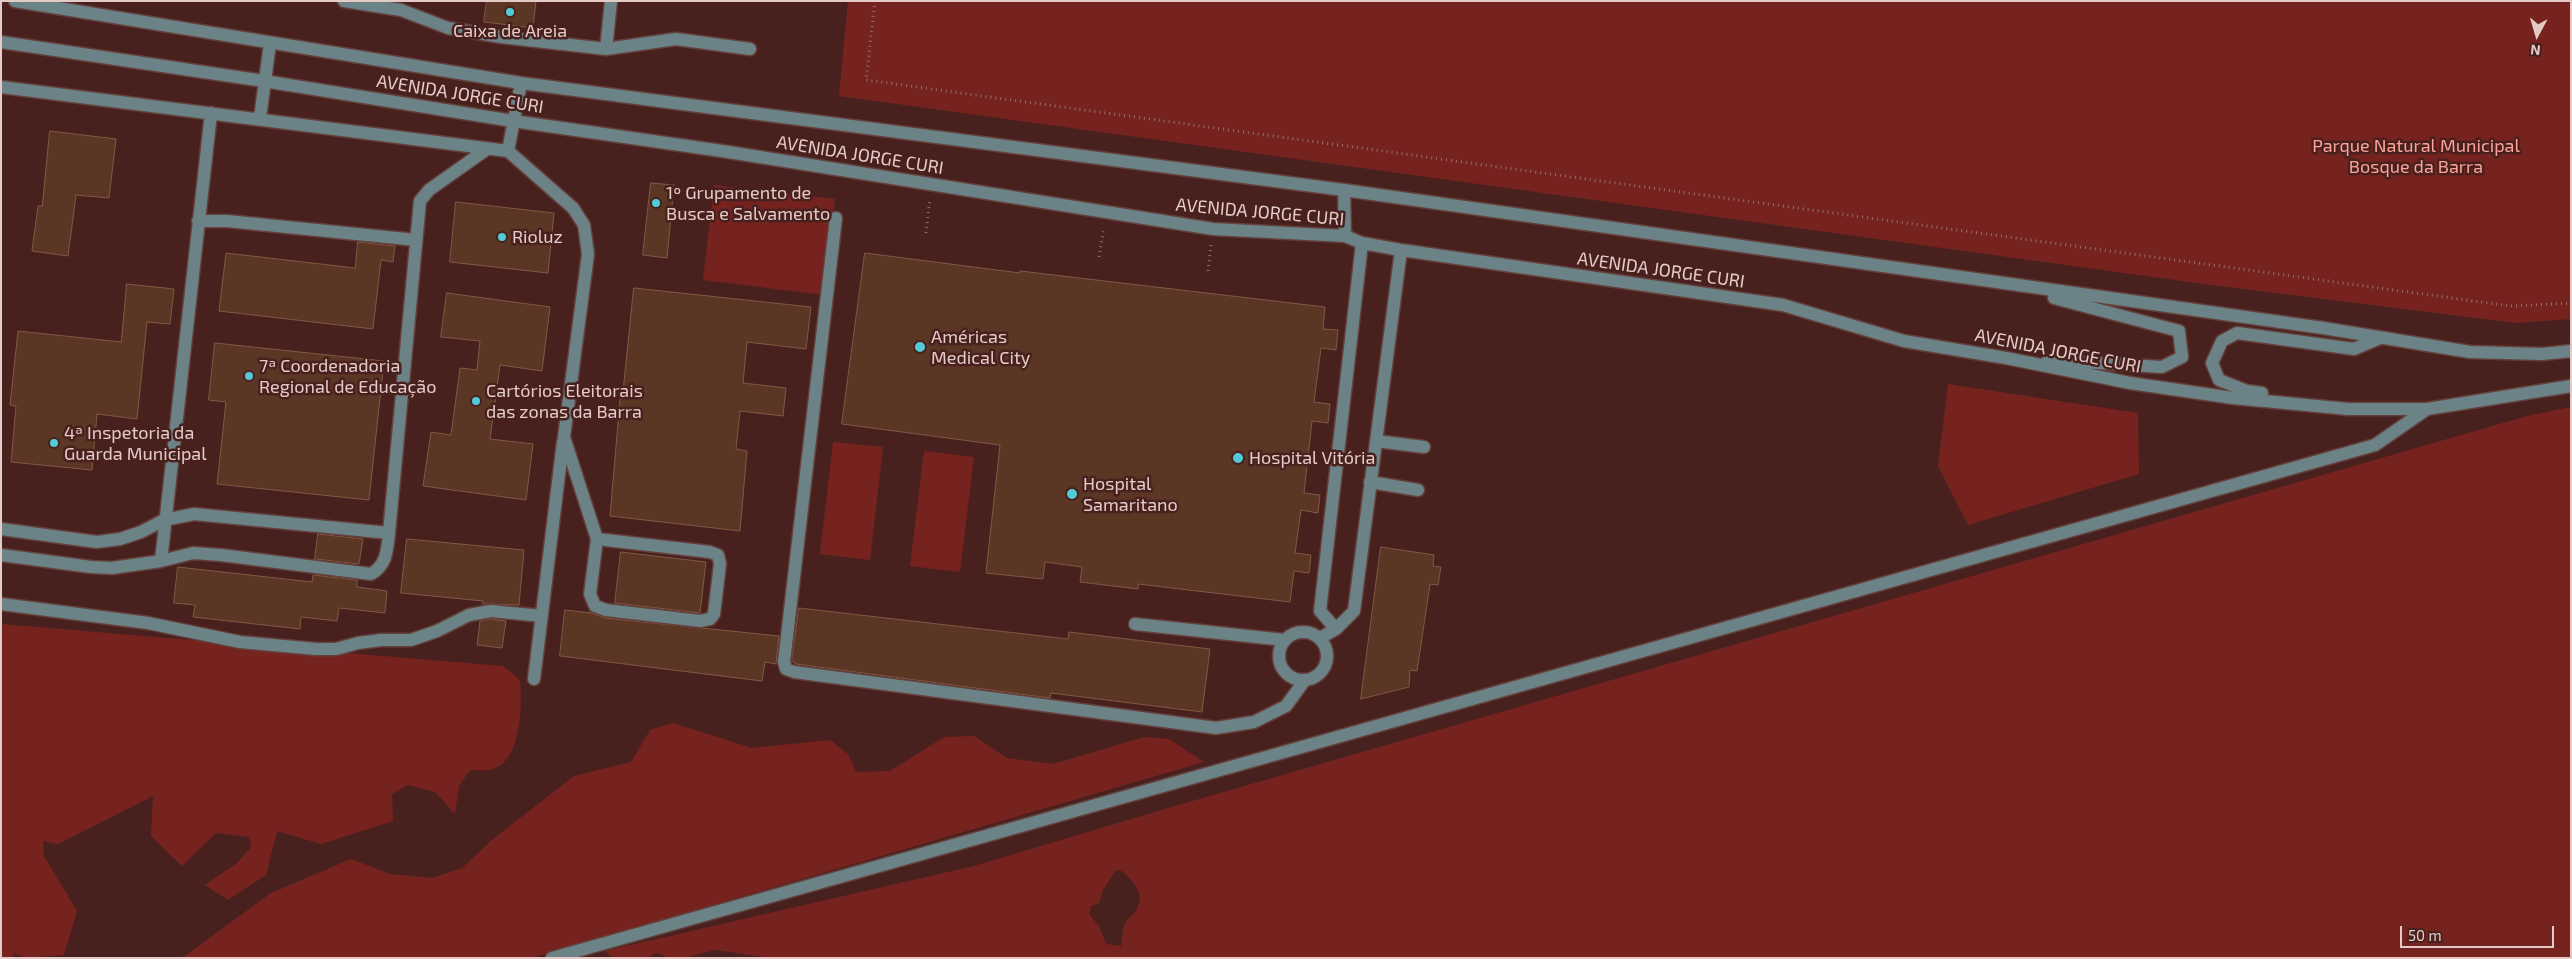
<!DOCTYPE html>
<meta charset="utf-8">
<style>
body{margin:0}
#map{position:relative;width:2572px;height:959px;overflow:hidden;background:#48211e;font-family:"Exo 2",sans-serif}
canvas{display:block}
.frame{position:absolute;inset:0;border:2px solid #e5cbc7;pointer-events:none}
.north{position:absolute;left:2512px;top:10px;width:50px;height:50px;-webkit-text-stroke:4px #48211e;paint-order:stroke;rotate:186deg;font-size:14px;font-weight:700;line-height:20px;text-align:center;color:#e5cbc7}
.north::after{content:'';display:block;margin:auto;width:18px;height:22px;background:#e5cbc7;clip-path:polygon(50% 0,100% 100%,50% 72%,0 100%)}
.scale{position:absolute;left:2400px;top:926px;width:154px;height:22px;box-sizing:border-box;border:2px solid #e5cbc7;border-top:0;padding-left:6px;font-size:15px;line-height:18px;white-space:nowrap;color:#e5cbc7;-webkit-text-stroke:4px #48211e;paint-order:stroke}
</style>
<div id="map">
<canvas width="2572" height="959"></canvas>
<div class="frame"></div>
<div class="north">N</div>
<div class="scale">50 m</div>
</div>
<script>
const ctx = document.querySelector('canvas').getContext('2d');
ctx.lineJoin = 'round';
function fillPath(path, color) {
  ctx.fillStyle = color;
  ctx.fill(path, 'evenodd');
}
function trace(path, color, width, dash) {
  ctx.strokeStyle = color;
  ctx.lineWidth = width;
  ctx.lineCap = dash ? 'butt' : 'round';
  ctx.setLineDash(dash || []);
  ctx.stroke(path);
}
function drawText(font, color, halo, rows, align = 'center') {
  ctx.font = font + ' "Exo 2",sans-serif';
  ctx.lineWidth = 5;
  ctx.setLineDash([]);
  ctx.textBaseline = 'middle';
  ctx.strokeStyle = halo;
  ctx.fillStyle = color;
  for (const [text, x, y, turn = 0] of rows) {
    ctx.save();
    ctx.translate(x, y);
    ctx.rotate((+turn || 0) * Math.PI / 180);
    ctx.textAlign = isNaN(turn) ? turn : align;
    if (halo) ctx.strokeText(text, 0, 0);
    ctx.fillText(text, 0, 0);
    ctx.restore();
  }
}
const green = new Path2D(`
 M 848,1 L 2571,1 L 2571,319 L 2515,323 L 2211,285 L 839,96 Z
 M 714,185 L 835,199 L 823,295 L 703,280 Z
 M 1948,384 L 2138,413 L 2139,474 L 1968,525 L 1938,466 Z
 M 2571,407 L 2571,958 L 772,958 L 715,950 L 687,957 L 667,957 L 656,953 L 648,958 L 614,958 L 604,951 L 974,866 L 1168,808 L 2527,416 ZM 1116,870 L 1122,871 C 1134,882 1146,894 1136,911 C 1133,915 1128,918 1125,923 C 1122,929 1123,939 1121,946 L 1106,944 L 1099,926 L 1089,914 L 1091,906 L 1099,903 L 1103,890 Z
 M 833,442 L 883,447 L 870,560 L 820,554 Z
 M 924,451 L 974,457 L 960,572 L 910,566 Z
 M 1,624 L 503,666 L 520,680 C 522,704 522,760 493,769 C 486,771 477,770 470,770 L 459,786 L 455,814 L 435,792 L 408,785 L 392,794 L 393,821 L 321,844 L 277,831 L 266,875 L 228,900 L 205,885 L 237,863 L 251,847 L 249,837 L 216,833 L 182,866 L 151,836 L 153,796 L 58,844 L 43,841 L 44,856 L 77,911 L 64,955 L 25,958 L 15,953 L 11,958 L 1,958 Z
 M 673,723 L 752,748 L 830,740 L 848,754 L 856,772 L 890,771 L 944,737 L 974,736 L 1007,758 L 1053,764 L 1144,737 L 1169,739 L 1204,762 L 531,958 L 182,958 L 271,893 L 351,859 L 390,874 L 432,878 L 462,868 L 493,839 L 574,776 L 631,762 L 650,730 Z`);
const building = new Path2D(`
 M 487,1 L 536,1 L 533,28 L 484,22 Z
 M 50,131 L 116,139 L 109,198 L 76,195 L 68,256 L 32,251 L 38,206 L 42,206 Z
 M 651,183 L 674,185 L 667,258 L 643,255 Z
 M 456,202 L 554,213 L 548,273 L 450,262 Z
 M 358,242 L 395,246 L 393,262 L 381,260 L 373,329 L 219,311 L 226,253 L 355,268 Z
 M 865,253 L 1020,273 L 1020,271 L 1325,307 L 1323,329 L 1338,330 L 1336,350 L 1321,348 L 1314,402 L 1330,404 L 1328,423 L 1312,421 L 1304,493 L 1320,495 L 1318,513 L 1301,510 L 1295,553 L 1311,555 L 1309,573 L 1294,571 L 1290,602 L 1138,584 L 1138,589 L 1080,582 L 1082,567 L 1045,562 L 1043,579 L 986,573 L 1000,445 L 842,424 Z
 M 127,284 L 174,289 L 170,324 L 147,322 L 137,419 L 97,414 L 92,470 L 11,462 L 16,406 L 10,405 L 18,331 L 121,342 Z
 M 634,288 L 811,307 L 806,349 L 747,342 L 743,383 L 786,388 L 783,416 L 740,411 L 736,449 L 747,451 L 740,531 L 610,516 L 621,388 L 623,388 Z
 M 447,293 L 550,307 L 542,371 L 500,365 L 490,439 L 533,444 L 526,500 L 423,486 L 431,432 L 451,435 L 460,368 L 477,370 L 480,341 L 441,337 Z
 M 215,343 L 384,361 L 369,500 L 217,484 L 226,402 L 209,400 Z
 M 318,534 L 363,539 L 359,564 L 315,559 Z
 M 407,539 L 524,550 L 519,605 L 483,604 L 483,601 L 401,593 Z
 M 1381,547 L 1434,555 L 1433,566 L 1441,567 L 1438,585 L 1430,584 L 1417,671 L 1410,670 L 1409,687 L 1361,699 Z
 M 621,552 L 706,562 L 700,613 L 615,603 Z
 M 178,567 L 312,582 L 313,575 L 357,580 L 357,587 L 387,591 L 385,613 L 339,608 L 337,621 L 301,617 L 300,629 L 193,617 L 195,605 L 174,603 Z
 M 799,608 L 1068,639 L 1069,632 L 1210,649 L 1202,712 L 1051,693 L 1050,698 L 796,664 L 792,661 Z
 M 565,610 L 592,613 L 605,618 L 779,636 L 776,664 L 765,662 L 762,681 L 560,656 Z
 M 491,619 L 506,621 L 502,648 L 477,645 L 480,621 Z`);
const path = new Path2D(`
 M 875,1 L 866,80 L 2510,306 L 2571,303
 M 926,233 L 930,199
 M 1099,257 L 1104,228
 M 1208,271 L 1211,245`);
const minor = new Path2D(`
 M 15,1 L 521,83 L 1344,190 L 2323,328 L 2470,352 L 2542,354 L 2571,351
 M 344,1 L 401,10 L 448,28 L 501,37 L 606,49 L 676,39 L 750,49
 M 1,42 L 264,81 L 513,121 L 722,151 L 1213,229 L 1345,236 L 1362,243 L 1401,250 L 1783,305 L 1904,341 L 2006,358 L 2130,383 L 2233,398 L 2348,409 L 2427,409 L 2571,386
 M 606,49 L 611,1
 M 1,87 L 508,151 L 573,208 L 584,225 L 588,254 L 564,437 L 597,539 L 590,594 L 595,606 L 606,610 L 700,621 L 710,619 L 714,614 L 720,564 L 718,555 L 710,552 L 597,539
 M 260,118 L 270,43
 M 508,151 L 521,83
 M 1344,190 L 1345,236
 M 836,218 L 784,662 L 786,669 L 794,672 L 1216,728 L 1254,722 L 1286,706 L 1305,680
 M 198,221 L 227,221 L 416,240
 M 2048,360 L 2162,367 L 2182,357 L 2179,331 L 2054,298
 M 2262,393 L 2247,391 L 2219,380 L 2212,363 L 2222,341 L 2237,333 L 2354,349 L 2380,338
 M 1376,441 L 1424,447
 M 1370,482 L 1418,490
 M 1,529 L 97,542 L 120,539 L 141,532 L 164,520 L 194,514 L 389,533
 M 1,555 L 91,567 L 112,568 L 161,561 L 193,553 L 221,555 L 371,574 C 387,565 387,550 389,533 L 420,201 L 429,190 L 487,149
 M 161,561 L 211,113
 M 1,604 L 148,623 L 240,642 L 316,649 L 336,649 L 358,643 L 381,640 L 411,640 L 437,631 L 469,615 L 491,611 L 542,616
 M 1135,624 L 1285,640
 M 1336,629 L 1320,611 L 1362,243
 M1279 656a24 24 0 1 1 48 0a24 24 0 1 1-48 0Z
 M 1320,638 L 1336,629 L 1354,611 L 1401,250
 M 534,679 L 563,442
 M 552,958 L 2375,445 L 2427,409`);
const markers = [
 [510,12,5,"#52cbd9"],
 [656,203,5,"#52cbd9"],
 [502,237,5,"#52cbd9"],
 [920,347,6,"#52cbd9"],
 [249,376,5,"#52cbd9"],
 [476,401,5,"#52cbd9"],
 [54,443,5,"#52cbd9"],
 [1238,458,6,"#52cbd9"],
 [1072,494,6,"#52cbd9"]
];
const poiNames = [
 ["Caixa de Areia",510,31,"center"],
 ["1º Grupamento de",666,193],
 ["Busca e Salvamento",666,214],
 ["Rioluz",512,237],
 ["Américas",931,337],
 ["Medical City",931,358],
 ["7ª Coordenadoria",259,366],
 ["Regional de Educação",259,387],
 ["Cartórios Eleitorais",486,391],
 ["das zonas da Barra",486,412],
 ["4ª Inspetoria da",64,433],
 ["Guarda Municipal",64,454],
 ["Hospital Vitória",1249,458],
 ["Hospital",1083,484],
 ["Samaritano",1083,505]
];
const streetNames = [
 ["AVENIDA JORGE CURI",460,94,9],
 ["AVENIDA JORGE CURI",860,155,9],
 ["AVENIDA JORGE CURI",1260,212,5],
 ["AVENIDA JORGE CURI",1661,270,8],
 ["AVENIDA JORGE CURI",2058,351,11]
];
const parkNames = [
 ["Parque Natural Municipal",2416,146],
 ["Bosque da Barra",2416,167]
];
fillPath(green, '#762320');
fillPath(building, '#5c3624');
trace(building, '#815946', 1);
trace(minor, '#64403c', 15);
trace(path, '#91706c', 3, [1, 4]);
trace(minor, '#6b8386', 12);
for (const [x, y, r, color] of markers) {
  const dot = new Path2D();
  dot.arc(x, y, r, 0, 2 * Math.PI);
  ctx.fillStyle = color;
  ctx.fill(dot);
  trace(dot, '#48211e', 2);
}
drawText('18px', '#e5cbc7', '#48211e', poiNames, 'left');
drawText('18px', '#e5cbc7', '#48211e', streetNames);
drawText('18px', '#fda299', '#48211e', parkNames);
</script>
